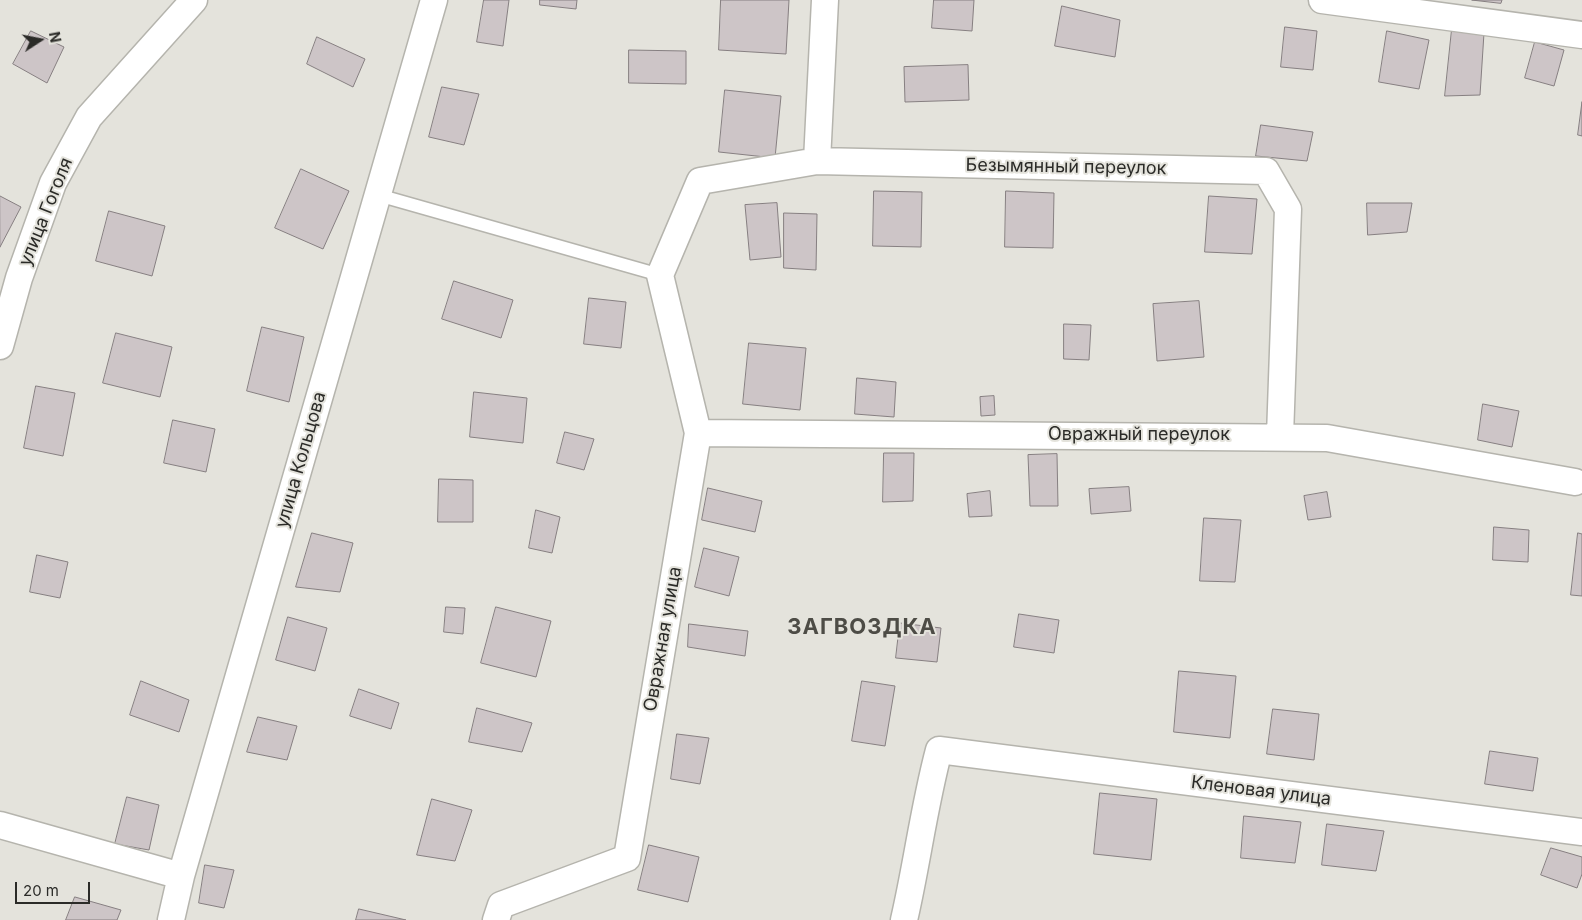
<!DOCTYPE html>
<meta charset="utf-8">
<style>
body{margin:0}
#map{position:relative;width:1582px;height:920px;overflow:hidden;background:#e4e3dc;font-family:Inter,sans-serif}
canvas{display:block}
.north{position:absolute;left:15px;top:15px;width:50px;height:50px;-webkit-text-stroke:4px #e4e3dc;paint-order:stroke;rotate:79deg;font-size:14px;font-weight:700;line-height:20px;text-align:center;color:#2b2b28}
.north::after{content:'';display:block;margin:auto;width:18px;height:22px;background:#2b2b28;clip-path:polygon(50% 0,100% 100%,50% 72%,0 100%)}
.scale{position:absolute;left:15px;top:882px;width:75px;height:22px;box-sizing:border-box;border:2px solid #2b2b28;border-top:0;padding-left:6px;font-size:15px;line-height:18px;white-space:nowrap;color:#2b2b28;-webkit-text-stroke:4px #e4e3dc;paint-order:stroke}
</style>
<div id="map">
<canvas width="1582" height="920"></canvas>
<div class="north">N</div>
<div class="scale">20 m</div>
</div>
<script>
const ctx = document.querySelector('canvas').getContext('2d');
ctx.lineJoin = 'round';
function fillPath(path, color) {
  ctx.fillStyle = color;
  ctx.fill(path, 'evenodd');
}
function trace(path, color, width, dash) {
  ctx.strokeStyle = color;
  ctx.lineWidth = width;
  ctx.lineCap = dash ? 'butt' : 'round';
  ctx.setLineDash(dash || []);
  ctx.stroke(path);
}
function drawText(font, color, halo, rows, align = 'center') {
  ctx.font = font + ' Inter,sans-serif';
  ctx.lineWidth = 4;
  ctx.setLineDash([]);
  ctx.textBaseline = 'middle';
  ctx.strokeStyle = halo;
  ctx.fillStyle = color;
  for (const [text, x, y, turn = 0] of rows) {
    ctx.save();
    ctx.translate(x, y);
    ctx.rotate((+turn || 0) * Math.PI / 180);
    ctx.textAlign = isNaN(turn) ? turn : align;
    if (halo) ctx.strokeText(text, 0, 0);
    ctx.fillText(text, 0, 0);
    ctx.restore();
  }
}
const building = new Path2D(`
 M 484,0 L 509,0 L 503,46 L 477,42 Z
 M 540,0 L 577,0 L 576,9 L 540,5 Z
 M 721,0 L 789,0 L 786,54 L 719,50 Z
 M 934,0 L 974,0 L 972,31 L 932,28 Z
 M 1472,0 L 1502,0 L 1501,3 Z
 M 1062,6 L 1120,20 L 1115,57 L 1055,46 Z
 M 1285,27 L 1317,31 L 1313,70 L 1281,67 Z
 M 1452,29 L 1484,33 L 1480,95 L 1445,96 Z
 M 31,31 L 64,47 L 47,83 L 13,64 Z
 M 1387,31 L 1429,40 L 1419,89 L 1379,82 Z
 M 317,37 L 365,59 L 353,87 L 307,64 Z
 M 1535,42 L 1564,50 L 1554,86 L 1525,78 Z
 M 629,50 L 686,51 L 686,84 L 629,83 Z
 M 968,65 L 969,100 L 905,102 L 904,67 Z
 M 442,87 L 479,94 L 464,145 L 429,137 Z
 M 725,90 L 781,96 L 775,158 L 719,152 Z
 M 1582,102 L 1582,136 L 1578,135 Z
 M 1261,125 L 1313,132 L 1307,161 L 1256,156 Z
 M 301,169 L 349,191 L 323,249 L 275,228 Z
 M 874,191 L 922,192 L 921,247 L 873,246 Z
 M 1006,191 L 1054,193 L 1053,248 L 1005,247 Z
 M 0,196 L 21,207 L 0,247 Z
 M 1209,196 L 1257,199 L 1252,254 L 1205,252 Z
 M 777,203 L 781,257 L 750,260 L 745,205 Z
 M 1367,203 L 1412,203 L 1407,232 L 1368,235 Z
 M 109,211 L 165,226 L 152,276 L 96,261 Z
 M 784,213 L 817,214 L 816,270 L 784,268 Z
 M 454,281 L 513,300 L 501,338 L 442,319 Z
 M 589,298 L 626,302 L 621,348 L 584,344 Z
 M 1199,301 L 1204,357 L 1157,361 L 1153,304 Z
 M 1064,324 L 1091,325 L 1089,360 L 1064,359 Z
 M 262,327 L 304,337 L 289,402 L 247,391 Z
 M 116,333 L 172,347 L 160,397 L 103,383 Z
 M 749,343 L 806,348 L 800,410 L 743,404 Z
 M 857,378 L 896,382 L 894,417 L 855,414 Z
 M 36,386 L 75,393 L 63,456 L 24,448 Z
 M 474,392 L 527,398 L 523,443 L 470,437 Z
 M 994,396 L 995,415 L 981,416 L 980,397 Z
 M 1483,404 L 1519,411 L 1512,447 L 1478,440 Z
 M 173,420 L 215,429 L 206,472 L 164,463 Z
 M 565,432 L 594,439 L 584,470 L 557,463 Z
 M 884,453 L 914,453 L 913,501 L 883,502 Z
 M 1057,454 L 1058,506 L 1030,506 L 1028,455 Z
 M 439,479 L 473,480 L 473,522 L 438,522 Z
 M 1129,487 L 1131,511 L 1091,514 L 1089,489 Z
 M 708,488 L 762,501 L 755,532 L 702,520 Z
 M 990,491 L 992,516 L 969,517 L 967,494 Z
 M 1327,492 L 1331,517 L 1308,520 L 1304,496 Z
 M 536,510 L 560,517 L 552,553 L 529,548 Z
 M 1204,518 L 1241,520 L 1235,582 L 1200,581 Z
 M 1494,527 L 1529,530 L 1528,562 L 1493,560 Z
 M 312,533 L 353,543 L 340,592 L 296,587 Z
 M 1578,533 L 1582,534 L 1582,596 L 1571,595 Z
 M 704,548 L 739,557 L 729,596 L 695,587 Z
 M 37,555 L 68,562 L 60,598 L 30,592 Z
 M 446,607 L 465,608 L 463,634 L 444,632 Z
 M 496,607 L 551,621 L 536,677 L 481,663 Z
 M 1019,614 L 1059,620 L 1054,653 L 1014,647 Z
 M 288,617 L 327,628 L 315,671 L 276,660 Z
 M 900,623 L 941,628 L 937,662 L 896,658 Z
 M 689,624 L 748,631 L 745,656 L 688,647 Z
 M 1179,671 L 1236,676 L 1230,738 L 1174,732 Z
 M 141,681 L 189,700 L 179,732 L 130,715 Z
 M 862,681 L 895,686 L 885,746 L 852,741 Z
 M 359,689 L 399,703 L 391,729 L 350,716 Z
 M 477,708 L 532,723 L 522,752 L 469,742 Z
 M 1273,709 L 1319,714 L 1314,760 L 1267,754 Z
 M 258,717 L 297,726 L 287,760 L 247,752 Z
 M 677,734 L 709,738 L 700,784 L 671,779 Z
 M 1490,751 L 1538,758 L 1533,791 L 1485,784 Z
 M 1100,793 L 1157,799 L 1151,860 L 1094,854 Z
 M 127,797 L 159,805 L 149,850 L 115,844 Z
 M 432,799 L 472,810 L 455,861 L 417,855 Z
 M 1244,816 L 1301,822 L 1295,863 L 1241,858 Z
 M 1327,824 L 1384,831 L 1376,871 L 1322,865 Z
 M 649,845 L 699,857 L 688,902 L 638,890 Z
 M 1551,848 L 1582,857 L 1582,874 L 1577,888 L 1541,875 Z
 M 205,865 L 234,870 L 224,908 L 199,903 Z
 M 75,897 L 121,910 L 117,920 L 66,920 Z
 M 359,909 L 406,920 L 356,920 Z`);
const service = new Path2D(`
 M 378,195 L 660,275`);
const minor = new Path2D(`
 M 1322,0 L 1582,35
 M 817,161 L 825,0
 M 0,346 L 19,278 L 53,183 L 89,117 L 194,0
 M 698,433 L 1327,438 L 1575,482
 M 0,825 L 181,876
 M 171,920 L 181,876 L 434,0
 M 496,920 L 501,905 L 627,858 L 698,433 L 660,275 L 700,181 L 817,161 L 1266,171 L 1288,209 L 1280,436
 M 904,920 C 917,864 924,806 939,750 L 1582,832`);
const streetNames = [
 ["Безымянный переулок",1066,167,1],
 ["улица Гоголя",46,212,-68],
 ["Овражный переулок",1139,435],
 ["улица Кольцова",301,460,-74],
 ["Овражная улица",663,639,-80],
 ["Кленовая улица",1261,791,7]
];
const districtNames = [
 ["ЗАГВОЗДКА",862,627]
];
fillPath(building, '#cdc5c7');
trace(building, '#867f81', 1);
trace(service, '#b5b4ad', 15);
trace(minor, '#b5b4ad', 29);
trace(service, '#fff', 12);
trace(minor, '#fff', 26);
drawText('18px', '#2b2b28', '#e4e3dc', streetNames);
ctx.letterSpacing = '1px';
drawText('bold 22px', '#4d4c46', '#e4e3dc', districtNames);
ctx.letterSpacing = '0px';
</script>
